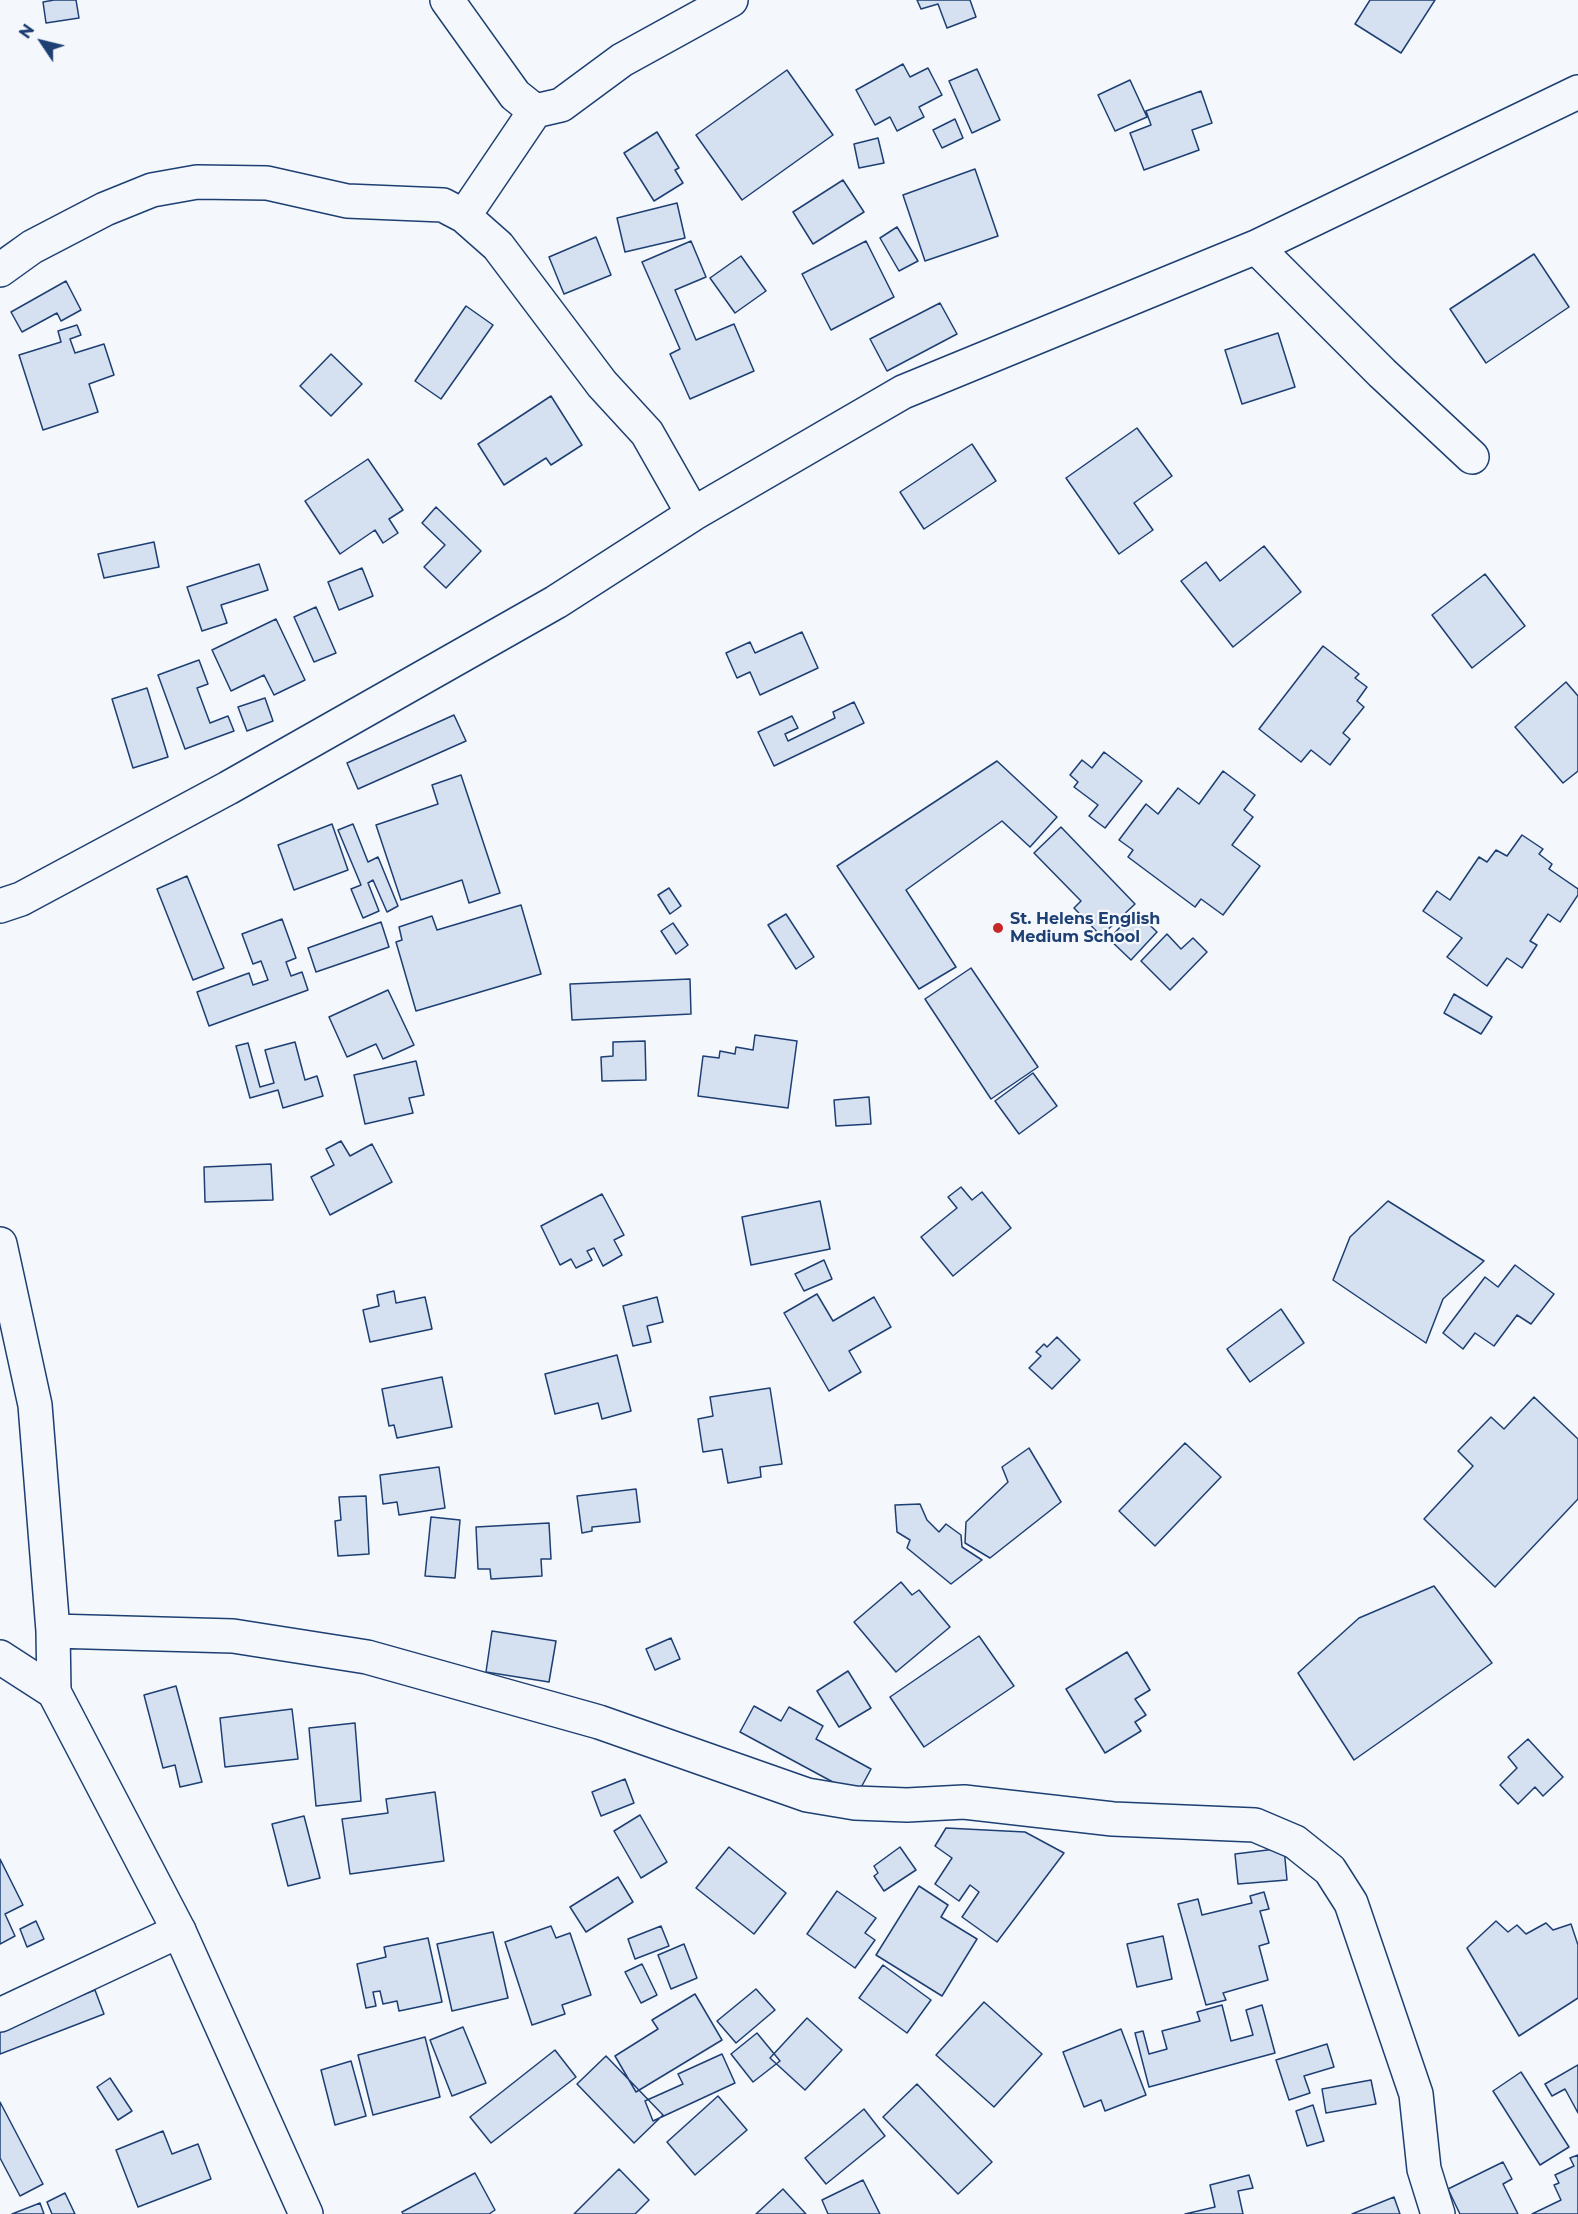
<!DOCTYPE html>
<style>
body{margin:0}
#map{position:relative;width:1578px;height:2214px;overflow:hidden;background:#f4f7fb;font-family:Montserrat,sans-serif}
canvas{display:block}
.north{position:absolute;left:12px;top:12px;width:60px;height:60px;-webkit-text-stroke:4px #f4f7fb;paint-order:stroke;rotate:305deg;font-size:16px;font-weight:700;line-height:24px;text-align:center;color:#1d3f73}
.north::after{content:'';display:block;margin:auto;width:21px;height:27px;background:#1d3f73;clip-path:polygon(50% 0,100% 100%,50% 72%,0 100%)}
</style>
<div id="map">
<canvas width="1578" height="2214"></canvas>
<div class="north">N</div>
</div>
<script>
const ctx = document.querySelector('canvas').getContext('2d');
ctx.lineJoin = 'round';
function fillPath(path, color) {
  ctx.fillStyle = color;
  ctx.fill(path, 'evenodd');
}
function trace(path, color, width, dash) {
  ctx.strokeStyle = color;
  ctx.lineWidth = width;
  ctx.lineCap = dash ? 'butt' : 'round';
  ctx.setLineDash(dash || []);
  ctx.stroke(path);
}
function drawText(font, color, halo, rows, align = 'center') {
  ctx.font = font + ' Montserrat,sans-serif';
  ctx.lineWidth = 4.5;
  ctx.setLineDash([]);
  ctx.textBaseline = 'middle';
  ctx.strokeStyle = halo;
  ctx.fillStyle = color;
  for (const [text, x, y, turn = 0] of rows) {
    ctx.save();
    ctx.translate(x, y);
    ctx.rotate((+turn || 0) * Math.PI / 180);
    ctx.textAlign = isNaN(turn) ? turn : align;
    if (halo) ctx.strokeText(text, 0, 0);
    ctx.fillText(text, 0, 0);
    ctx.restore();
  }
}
const building = new Path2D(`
 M 54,0 L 76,0 L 79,18 L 46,23 L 43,2 Z
 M 917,0 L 970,0 L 976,17 L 947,28 L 938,4 L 921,9 Z
 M 1370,0 L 1435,0 L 1401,53 L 1355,24 Z
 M 903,64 L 910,77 L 928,68 L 942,95 L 919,107 L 924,117 L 897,131 L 890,117 L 875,125 L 856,90 Z
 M 977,69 L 1000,120 L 972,133 L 949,81 Z
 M 787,70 L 833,135 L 742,200 L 696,135 Z
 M 1130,80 L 1147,117 L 1115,131 L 1098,95 Z
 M 1201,91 L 1212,123 L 1192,130 L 1199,150 L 1144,170 L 1130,133 L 1151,125 L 1146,111 Z
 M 955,119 L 963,138 L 942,148 L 933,130 Z
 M 657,132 L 679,168 L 675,170 L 683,183 L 654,201 L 624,153 Z
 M 878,138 L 884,163 L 859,168 L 854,144 Z
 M 975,169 L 998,236 L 925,261 L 903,195 Z
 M 843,180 L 864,212 L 813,244 L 793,212 Z
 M 677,203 L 685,238 L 625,252 L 617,218 Z
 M 897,227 L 918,261 L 899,271 L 880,238 Z
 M 596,237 L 611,275 L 564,294 L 549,257 Z
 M 691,241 L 706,277 L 675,290 L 696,340 L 734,324 L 754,371 L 690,399 L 670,354 L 680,349 L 642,262 Z
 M 866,241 L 894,297 L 831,330 L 802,274 Z
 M 1534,254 L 1569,307 L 1486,363 L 1450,309 Z
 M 741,256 L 766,291 L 735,313 L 710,278 Z
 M 66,281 L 81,310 L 61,321 L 57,313 L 22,332 L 11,312 Z
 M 940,303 L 957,334 L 887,371 L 870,339 Z
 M 466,306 L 493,325 L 441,399 L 415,381 Z
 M 77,325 L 81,335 L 70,339 L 75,353 L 104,344 L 114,375 L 89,384 L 98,412 L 43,430 L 19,355 L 61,342 L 58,331 Z
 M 1278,333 L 1295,387 L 1242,404 L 1225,350 Z
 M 331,354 L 362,384 L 331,416 L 300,386 Z
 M 551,396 L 582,445 L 551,465 L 546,458 L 504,485 L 478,444 Z
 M 1137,428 L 1172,476 L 1134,503 L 1153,530 L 1119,554 L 1066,478 Z
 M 972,444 L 996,481 L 924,529 L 900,492 Z
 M 368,459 L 403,510 L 389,519 L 398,533 L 383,543 L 375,530 L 340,554 L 305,501 Z
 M 436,507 L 481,551 L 446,588 L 424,567 L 445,545 L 422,523 Z
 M 154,542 L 159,567 L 104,578 L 98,554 Z
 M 1264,546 L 1301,592 L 1233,647 L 1181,581 L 1206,562 L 1220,581 Z
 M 259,564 L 268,590 L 221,605 L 227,623 L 202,631 L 187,587 Z
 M 362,568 L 373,596 L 339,610 L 328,582 Z
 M 1485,574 L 1525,626 L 1472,668 L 1432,615 Z
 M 316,607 L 336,653 L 314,662 L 294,617 Z
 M 276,619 L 305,680 L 274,695 L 264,675 L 231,691 L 212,650 Z
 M 802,632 L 818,668 L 760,695 L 750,672 L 737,678 L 726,653 L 750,642 L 755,653 Z
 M 1323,646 L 1359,674 L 1355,678 L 1367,687 L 1357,701 L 1364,707 L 1343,733 L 1350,739 L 1330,765 L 1311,750 L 1301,762 L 1259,729 Z
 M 199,660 L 208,684 L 197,688 L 210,723 L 228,716 L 234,731 L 185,749 L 158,675 Z
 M 1566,682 L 1578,696 L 1578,771 L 1563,783 L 1515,727 Z
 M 147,688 L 168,757 L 133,768 L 112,699 Z
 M 265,698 L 273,721 L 247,731 L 238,707 Z
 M 854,702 L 864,723 L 774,766 L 758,732 L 792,716 L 798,728 L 785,734 L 788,741 L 835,718 L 833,712 Z
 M 454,715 L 466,741 L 358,789 L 347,763 Z
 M 1104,752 L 1142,781 L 1105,828 L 1089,816 L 1098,805 L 1074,787 L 1078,782 L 1070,775 L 1082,760 L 1092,768 Z
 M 997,761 L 1057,817 L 1030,847 L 1002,821 L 906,890 L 956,967 L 919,989 L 837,866 Z
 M 1223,771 L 1255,795 L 1244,810 L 1253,817 L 1232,845 L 1260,866 L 1223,915 L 1201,899 L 1195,907 L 1128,857 L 1133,850 L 1119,840 L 1146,804 L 1158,814 L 1178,788 L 1199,804 Z
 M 461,775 L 500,893 L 469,903 L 462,880 L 401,900 L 376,825 L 438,804 L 432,785 Z
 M 332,824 L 348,870 L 294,890 L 278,845 Z
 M 353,824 L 368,862 L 378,857 L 398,906 L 387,912 L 373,880 L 368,883 L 379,911 L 363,918 L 351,889 L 361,885 L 338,830 Z
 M 1061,827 L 1135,904 L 1101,936 L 1074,908 L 1081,901 L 1034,853 Z
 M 1522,835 L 1543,849 L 1539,854 L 1552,864 L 1549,869 L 1578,889 L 1578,895 L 1560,922 L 1548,914 L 1530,941 L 1537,945 L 1522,968 L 1507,958 L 1487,986 L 1447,957 L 1462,938 L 1423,911 L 1437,891 L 1450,900 L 1479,857 L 1487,862 L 1496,850 L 1507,856 Z
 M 187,876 L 224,968 L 193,980 L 157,889 Z
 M 669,888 L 681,906 L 670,914 L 658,895 Z
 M 521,905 L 541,974 L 416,1011 L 396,942 L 402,940 L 399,927 L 432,916 L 437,930 Z
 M 1135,911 L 1157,932 L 1131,960 L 1109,939 Z
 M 786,914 L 814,957 L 796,969 L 768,925 Z
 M 282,919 L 296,958 L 286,962 L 291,976 L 302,972 L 308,990 L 209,1026 L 197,992 L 249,973 L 253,985 L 268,980 L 261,961 L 253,964 L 242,934 Z
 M 381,922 L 389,947 L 316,972 L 308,948 Z
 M 673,923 L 688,945 L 676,954 L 661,931 Z
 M 1167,934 L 1181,949 L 1193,938 L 1207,952 L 1170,990 L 1141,961 Z
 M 971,968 L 1038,1067 L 991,1099 L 925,999 Z
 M 690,979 L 691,1014 L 572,1020 L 570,984 Z
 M 388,990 L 414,1045 L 383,1059 L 376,1044 L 347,1057 L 329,1017 Z
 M 1454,994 L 1492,1017 L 1481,1034 L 1444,1013 Z
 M 755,1035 L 797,1041 L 788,1108 L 698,1096 L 703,1056 L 719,1058 L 720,1051 L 735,1054 L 736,1047 L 753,1050 Z
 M 645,1041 L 646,1080 L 602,1081 L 601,1057 L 613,1056 L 613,1042 Z
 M 295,1042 L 305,1080 L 317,1076 L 323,1096 L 283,1108 L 278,1090 L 250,1098 L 236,1046 L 248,1043 L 260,1087 L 274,1083 L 265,1050 Z
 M 416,1061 L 424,1095 L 409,1098 L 413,1113 L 365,1124 L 354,1075 Z
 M 1033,1073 L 1057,1106 L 1019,1134 L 995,1101 Z
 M 869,1097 L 871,1124 L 836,1126 L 834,1100 Z
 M 341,1141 L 350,1156 L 372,1144 L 392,1182 L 330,1215 L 311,1177 L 334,1165 L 326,1149 Z
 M 271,1164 L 273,1200 L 205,1202 L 204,1167 Z
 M 961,1187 L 972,1200 L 982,1192 L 1011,1228 L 953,1276 L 921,1237 L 957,1208 L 948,1197 Z
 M 602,1194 L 624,1235 L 614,1240 L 622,1255 L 603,1266 L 594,1248 L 587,1251 L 592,1260 L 576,1268 L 571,1259 L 560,1265 L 541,1226 Z
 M 820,1201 L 830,1249 L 751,1265 L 742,1217 Z
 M 1388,1201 L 1484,1261 L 1443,1299 L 1426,1343 L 1333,1280 L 1350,1237 Z
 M 824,1260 L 832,1279 L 804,1291 L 795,1274 Z
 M 1515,1265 L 1554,1294 L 1531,1324 L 1517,1315 L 1494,1346 L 1475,1333 L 1463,1349 L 1443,1333 L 1485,1277 L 1498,1287 Z
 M 394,1291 L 396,1303 L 425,1297 L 432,1329 L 370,1342 L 363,1310 L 379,1306 L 377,1295 Z
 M 817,1294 L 833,1321 L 874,1297 L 891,1327 L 849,1351 L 861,1372 L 829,1391 L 784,1313 Z
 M 657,1297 L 663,1322 L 647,1326 L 651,1342 L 633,1346 L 623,1306 Z
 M 1281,1309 L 1304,1343 L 1250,1382 L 1227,1349 Z
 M 1057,1337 L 1080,1360 L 1052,1389 L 1029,1368 L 1041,1356 L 1036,1352 L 1044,1344 L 1047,1347 Z
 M 617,1355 L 631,1411 L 602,1419 L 598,1403 L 555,1414 L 545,1374 Z
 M 442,1377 L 452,1427 L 397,1438 L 394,1425 L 389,1426 L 382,1389 Z
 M 770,1388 L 782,1464 L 760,1467 L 761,1477 L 728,1483 L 722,1449 L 703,1452 L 698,1419 L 713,1416 L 710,1397 Z
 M 1534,1397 L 1578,1439 L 1578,1499 L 1495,1587 L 1424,1519 L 1473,1466 L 1458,1451 L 1491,1417 L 1504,1429 Z
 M 1185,1443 L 1221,1477 L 1155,1546 L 1119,1511 Z
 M 1029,1448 L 1061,1502 L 990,1558 L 965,1543 L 966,1522 L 1008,1482 L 1002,1467 Z
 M 439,1467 L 445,1508 L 399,1515 L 397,1502 L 383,1504 L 380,1475 Z
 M 636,1489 L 640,1522 L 592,1527 L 592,1531 L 582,1533 L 577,1496 Z
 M 366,1496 L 369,1554 L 338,1556 L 335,1521 L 341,1520 L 339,1497 Z
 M 920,1504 L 927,1520 L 939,1532 L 946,1524 L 961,1535 L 962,1547 L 982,1560 L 951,1584 L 907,1548 L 910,1540 L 897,1532 L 895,1505 Z
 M 431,1517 L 460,1520 L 455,1578 L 425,1576 Z
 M 549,1523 L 551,1559 L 541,1559 L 542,1576 L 491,1579 L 490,1569 L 478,1569 L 476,1527 Z
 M 901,1582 L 912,1595 L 919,1590 L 950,1627 L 896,1672 L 854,1622 Z
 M 1434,1586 L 1492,1663 L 1354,1760 L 1298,1673 L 1359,1618 Z
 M 492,1631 L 556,1641 L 549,1682 L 486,1672 Z
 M 979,1636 L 1014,1686 L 924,1747 L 890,1697 Z
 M 671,1638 L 680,1659 L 655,1670 L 646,1649 Z
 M 1127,1652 L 1150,1690 L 1135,1699 L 1146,1715 L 1135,1722 L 1141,1731 L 1105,1753 L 1066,1689 Z
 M 848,1671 L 871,1708 L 839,1727 L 817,1691 Z
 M 176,1686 L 202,1782 L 180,1787 L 175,1765 L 163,1768 L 144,1695 Z
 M 754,1706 L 781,1721 L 789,1707 L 823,1726 L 816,1739 L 871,1769 L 857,1795 L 740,1732 Z
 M 292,1709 L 298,1759 L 225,1767 L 220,1718 Z
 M 355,1723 L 361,1801 L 316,1806 L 309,1728 Z
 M 1528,1739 L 1563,1777 L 1543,1796 L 1535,1787 L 1518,1804 L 1500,1785 L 1517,1768 L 1508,1757 Z
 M 625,1779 L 634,1803 L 601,1816 L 592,1792 Z
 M 435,1792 L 444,1861 L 350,1874 L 342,1819 L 388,1813 L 386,1799 Z
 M 640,1815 L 667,1862 L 641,1878 L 614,1831 Z
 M 304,1816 L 320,1878 L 288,1886 L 272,1824 Z
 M 946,1828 L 1025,1832 L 1064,1853 L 997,1942 L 962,1917 L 979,1892 L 970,1885 L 959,1901 L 935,1884 L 952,1858 L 935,1846 Z
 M 729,1847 L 786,1893 L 754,1934 L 696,1888 Z
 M 900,1847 L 916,1870 L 884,1891 L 874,1876 L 878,1873 L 874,1866 Z
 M 1284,1848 L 1287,1880 L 1238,1884 L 1235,1854 Z
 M 0,1859 L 23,1905 L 5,1914 L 15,1936 L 0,1944 Z
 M 618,1877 L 633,1902 L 586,1932 L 570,1907 Z
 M 919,1886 L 948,1905 L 941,1917 L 977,1939 L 942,1996 L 876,1955 Z
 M 837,1891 L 876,1918 L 865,1933 L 875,1940 L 855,1968 L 807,1934 Z
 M 1264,1892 L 1269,1909 L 1260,1911 L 1269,1943 L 1259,1946 L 1268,1980 L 1223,1993 L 1226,2000 L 1206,2005 L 1178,1904 L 1198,1899 L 1202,1915 L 1252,1903 L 1250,1896 Z
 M 36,1921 L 44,1939 L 27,1947 L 20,1929 Z
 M 1496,1921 L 1508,1932 L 1517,1925 L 1526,1934 L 1546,1923 L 1553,1930 L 1571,1924 L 1578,1945 L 1578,1998 L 1519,2036 L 1467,1948 Z
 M 551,1926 L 556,1938 L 570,1933 L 591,1995 L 562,2005 L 565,2014 L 532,2025 L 505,1942 Z
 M 661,1926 L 669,1946 L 635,1959 L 628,1939 Z
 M 493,1932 L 508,1998 L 452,2011 L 437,1944 Z
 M 1163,1936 L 1172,1979 L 1137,1987 L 1127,1944 Z
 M 428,1938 L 442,2002 L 399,2011 L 397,2001 L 383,2004 L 380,1991 L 373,1992 L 376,2006 L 366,2008 L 357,1964 L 386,1957 L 384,1947 Z
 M 684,1944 L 697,1978 L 671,1989 L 658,1955 Z
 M 642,1964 L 657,1995 L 641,2003 L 625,1972 Z
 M 883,1965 L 931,2000 L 907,2033 L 859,1998 Z
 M 756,1989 L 775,2010 L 736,2043 L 717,2021 Z
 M 95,1990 L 104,2014 L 0,2054 L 0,2028 Z
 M 695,1994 L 722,2040 L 636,2092 L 615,2056 L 658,2029 L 652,2020 Z
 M 984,2002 L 1042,2054 L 994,2107 L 936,2055 Z
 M 1222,2005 L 1231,2041 L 1253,2035 L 1246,2010 L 1262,2005 L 1275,2053 L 1149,2087 L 1135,2033 L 1143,2031 L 1149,2054 L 1167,2049 L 1162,2031 L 1200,2021 L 1197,2012 Z
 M 807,2018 L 842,2050 L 805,2090 L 770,2058 Z
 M 463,2027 L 486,2083 L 452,2096 L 430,2040 Z
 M 1121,2029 L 1146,2095 L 1105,2111 L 1101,2100 L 1084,2107 L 1063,2052 Z
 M 757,2033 L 780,2061 L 753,2082 L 731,2054 Z
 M 425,2037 L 440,2097 L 373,2115 L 358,2055 Z
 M 1327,2044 L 1334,2067 L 1304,2076 L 1310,2093 L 1289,2100 L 1276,2060 Z
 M 555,2050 L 576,2077 L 491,2143 L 470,2117 Z
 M 722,2054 L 735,2083 L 653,2121 L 645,2101 L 683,2084 L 678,2074 Z
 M 606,2056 L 663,2115 L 634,2143 L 577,2084 Z
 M 351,2061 L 366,2116 L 335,2125 L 321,2070 Z
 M 1578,2065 L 1578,2113 L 1565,2089 L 1552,2096 L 1545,2084 Z
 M 1521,2072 L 1569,2147 L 1540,2165 L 1493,2091 Z
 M 110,2078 L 132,2111 L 118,2120 L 97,2087 Z
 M 1371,2080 L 1376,2104 L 1326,2113 L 1322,2089 Z
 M 917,2084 L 992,2162 L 958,2194 L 883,2117 Z
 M 718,2096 L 747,2130 L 695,2175 L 667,2142 Z
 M 0,2102 L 43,2184 L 20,2196 L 0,2158 Z
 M 1313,2105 L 1324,2141 L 1307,2146 L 1296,2111 Z
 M 864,2109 L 885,2136 L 826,2184 L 805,2158 Z
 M 163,2131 L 172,2154 L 198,2144 L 211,2179 L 138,2207 L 116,2150 Z
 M 1578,2155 L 1578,2214 L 1532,2214 L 1561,2200 L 1554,2185 L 1559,2183 L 1555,2175 L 1574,2166 L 1570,2158 Z
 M 1503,2162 L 1512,2179 L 1503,2184 L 1518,2214 L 1460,2214 L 1448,2189 Z
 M 619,2169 L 649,2200 L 635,2214 L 574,2214 Z
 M 475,2173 L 495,2210 L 489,2214 L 403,2214 L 402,2212 Z
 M 1249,2175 L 1253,2188 L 1238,2191 L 1243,2214 L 1185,2214 L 1215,2207 L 1210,2185 Z
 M 863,2180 L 880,2214 L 828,2214 L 822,2200 Z
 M 783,2189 L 806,2214 L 756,2214 Z
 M 65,2193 L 75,2214 L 52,2214 L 47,2202 Z
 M 1394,2197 L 1400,2214 L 1352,2214 Z
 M 40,2203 L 44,2214 L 12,2214 Z`);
const street = new Path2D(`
 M 447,0 L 515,95 L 535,111 L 561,105 L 622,60 L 731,0
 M 464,216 L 535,111
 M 1256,247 L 1382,373 L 1472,457
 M 0,270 L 32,247 L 105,209 L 152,190 L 197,182 L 267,183 L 347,201 L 443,205 L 464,216 L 498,246 L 602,384 L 647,433 L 693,514
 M 0,906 L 21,899 L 228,788 L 556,602 L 693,514 L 903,392 L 1256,247 L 1578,92
 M 0,1244 L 35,1405 L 53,1631 L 54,1692
 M 53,1631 L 233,1636 L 367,1657 L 599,1722 L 807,1795 L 855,1803 L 907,1805 L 964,1802 L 1113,1819 L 1255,1825 L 1295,1842 L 1330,1870 L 1351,1903 L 1416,2094 L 1424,2169 L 1438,2214
 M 0,2015 L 179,1931`);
const secondary = new Path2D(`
 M 0,1657 L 54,1692 L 179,1931 L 306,2214`);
const markers = [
 [998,928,6,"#c62828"]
];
const poiNames = [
 ["St. Helens English",1010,919],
 ["Medium School",1010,937]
];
fillPath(building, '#d5e0f0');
trace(building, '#1d3f73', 1.5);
trace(street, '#1d3f73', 36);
trace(secondary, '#1d3f73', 36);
trace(street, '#f4f7fb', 33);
trace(secondary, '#f4f7fb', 33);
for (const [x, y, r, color] of markers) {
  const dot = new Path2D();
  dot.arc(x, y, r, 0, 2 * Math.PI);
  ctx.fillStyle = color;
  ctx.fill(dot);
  trace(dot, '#f4f7fb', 2);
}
drawText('bold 16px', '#1d3f73', '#f4f7fb', poiNames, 'left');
</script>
